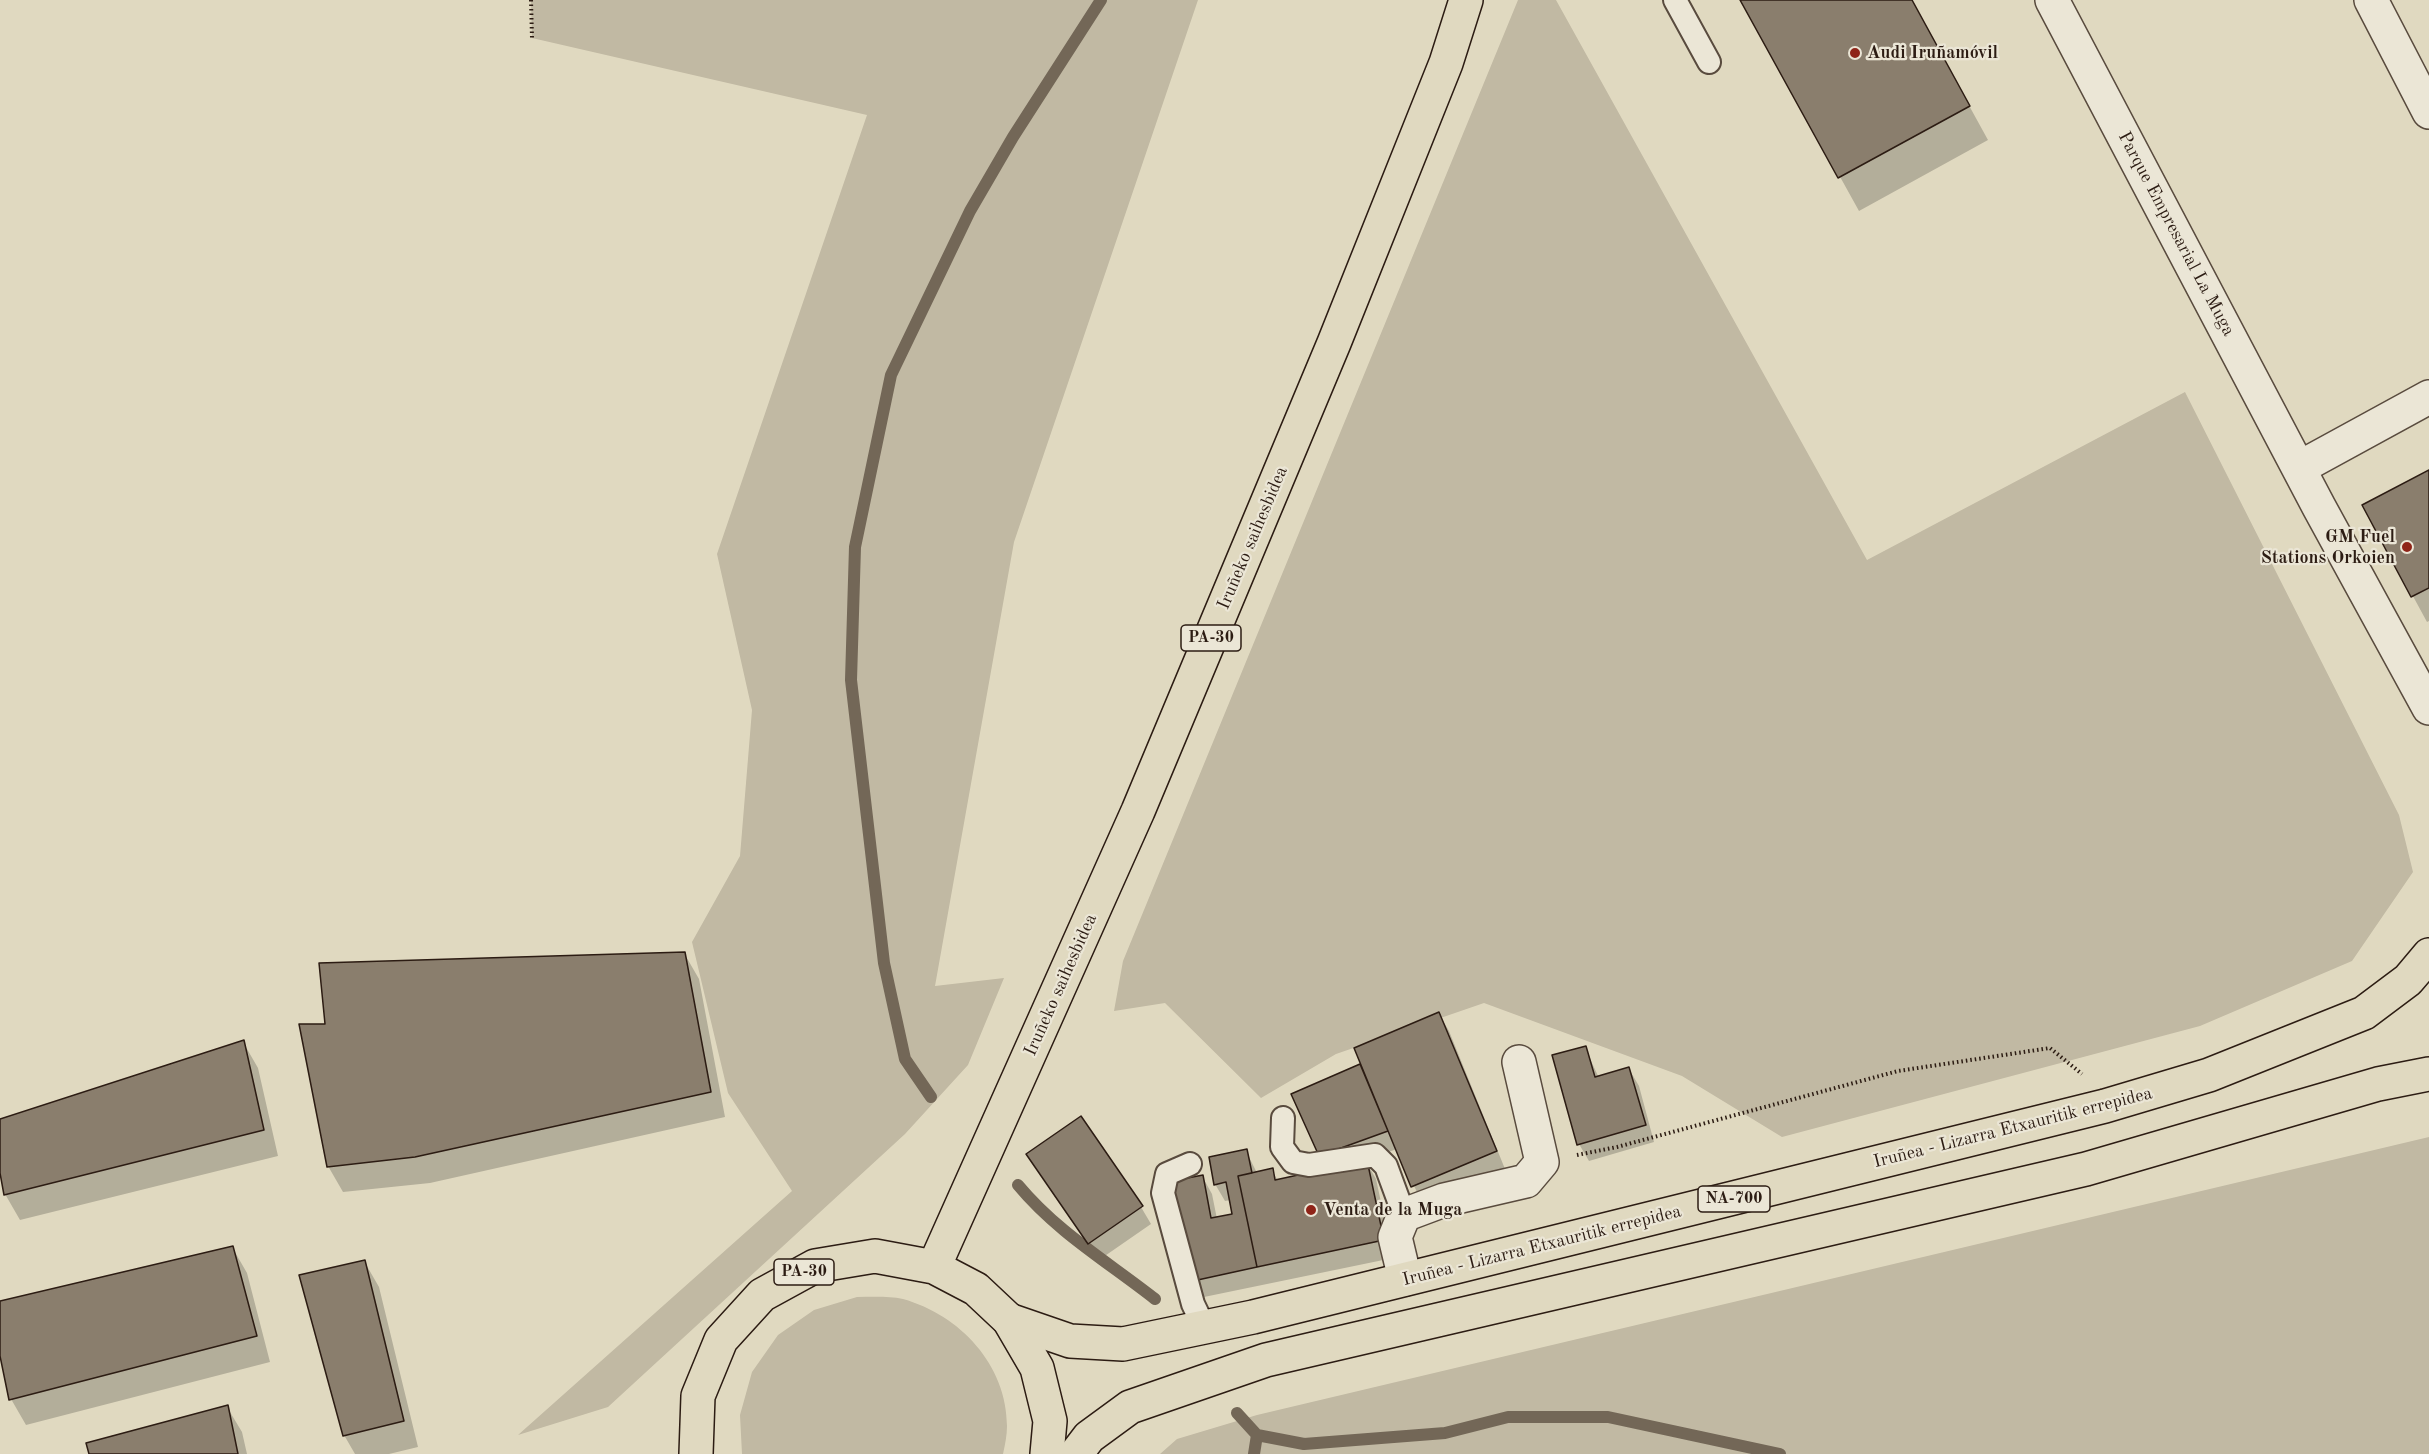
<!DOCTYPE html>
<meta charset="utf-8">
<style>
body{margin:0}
canvas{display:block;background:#e0d9c0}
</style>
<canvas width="2429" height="1454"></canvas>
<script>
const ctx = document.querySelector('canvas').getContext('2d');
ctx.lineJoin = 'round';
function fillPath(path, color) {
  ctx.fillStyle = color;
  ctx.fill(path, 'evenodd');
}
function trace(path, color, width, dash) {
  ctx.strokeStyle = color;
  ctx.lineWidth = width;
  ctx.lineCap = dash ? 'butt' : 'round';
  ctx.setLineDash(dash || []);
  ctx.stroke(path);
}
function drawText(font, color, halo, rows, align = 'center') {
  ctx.font = font + ' "Old Standard TT",serif';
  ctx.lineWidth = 4.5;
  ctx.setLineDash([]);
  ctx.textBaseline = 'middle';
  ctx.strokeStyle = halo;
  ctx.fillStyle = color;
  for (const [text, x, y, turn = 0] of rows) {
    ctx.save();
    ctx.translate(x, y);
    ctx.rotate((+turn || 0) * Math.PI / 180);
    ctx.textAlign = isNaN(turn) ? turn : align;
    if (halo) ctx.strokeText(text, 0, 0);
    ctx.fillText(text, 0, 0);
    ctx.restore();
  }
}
const green = new Path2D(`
 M 531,0 L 1198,0 L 1014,542 L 935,986 L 1004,978 L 968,1065 L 905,1134 L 608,1407 L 518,1435 L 792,1191 L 728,1093 L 692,942 L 740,856 L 752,710 L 717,554 L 867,115 L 532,38 Z
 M 1518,0 L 1556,0 L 1867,560 L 2185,392 L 2399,815 L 2413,872 L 2352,961 L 2200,1026 L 1782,1137 L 1682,1076 L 1484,1003 L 1336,1054 L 1261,1098 L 1165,1003 L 1114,1011 L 1123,961 Z
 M 2429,1137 L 2429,1454 L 1160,1454 L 1177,1439 L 1257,1415 Z
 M 857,1297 C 872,1297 889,1296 903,1299 C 960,1315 1007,1365 1007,1426 C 1007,1435 1005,1445 1003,1454 L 742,1454 L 740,1415 L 752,1372 L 778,1335 L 814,1310 Z`);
const shadow = new Path2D(`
 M 1742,0 L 1911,0 L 1988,140 L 1859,211 Z
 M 2429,471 L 2429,621 L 2427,622 L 2364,506 Z
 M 684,953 L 699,979 L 725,1117 L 430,1183 L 343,1192 L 328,1166 L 327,1025 Z
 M 1439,1014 L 1449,1031 L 1505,1169 L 1422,1203 L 1397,1149 L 1365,1160 L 1376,1179 L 1393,1258 L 1204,1297 L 1194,1280 L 1202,1176 L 1212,1194 L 1217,1219 L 1234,1215 L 1231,1200 L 1225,1201 L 1215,1184 L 1246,1151 L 1257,1173 L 1272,1170 L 1278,1181 L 1328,1170 L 1293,1095 L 1362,1065 Z
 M 243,1042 L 258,1068 L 278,1156 L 20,1220 L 5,1194 L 0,1164 L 0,1120 Z
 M 1585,1048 L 1599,1078 L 1629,1069 L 1639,1086 L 1654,1142 L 1589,1161 L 1579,1144 Z
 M 1028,1155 L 1141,1207 L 1151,1224 L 1099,1260 Z
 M 232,1247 L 247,1273 L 270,1362 L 26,1425 L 11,1399 L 0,1349 L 0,1303 Z
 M 364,1261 L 379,1287 L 418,1447 L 389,1454 L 355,1454 L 344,1435 Z
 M 227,1407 L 242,1432 L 247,1454 L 91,1454 Z`);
const stream = new Path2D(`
 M 931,1097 L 905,1059 L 884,963 L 851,680 L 855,547 L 891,375 L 970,211 L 1013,137 L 1101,0
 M 1018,1185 C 1057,1232 1108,1262 1155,1299
 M 1237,1413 L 1257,1435 L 1304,1444 L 1445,1433 L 1508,1417 L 1608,1417 L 1780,1454
 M 1254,1454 L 1257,1435`);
const building = new Path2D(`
 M 1740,0 L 1912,0 L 1970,106 L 1838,178 Z
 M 2429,470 L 2429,588 L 2411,597 L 2362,505 Z
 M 685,952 L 711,1092 L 415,1157 L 327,1167 L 299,1024 L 325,1024 L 319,963 Z
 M 1439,1012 L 1497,1151 L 1411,1187 L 1354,1048 Z
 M 244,1040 L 264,1130 L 4,1195 L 0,1173 L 0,1119 Z
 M 1586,1046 L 1595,1077 L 1629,1067 L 1646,1125 L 1577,1145 L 1552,1055 Z
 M 1360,1064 L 1388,1131 L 1319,1156 L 1291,1094 Z
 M 1081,1116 L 1143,1206 L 1088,1244 L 1026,1154 Z
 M 1247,1149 L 1252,1173 L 1238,1176 L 1257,1267 L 1193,1281 L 1172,1181 L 1203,1175 L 1211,1218 L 1232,1214 L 1226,1182 L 1214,1185 L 1209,1157 Z
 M 1367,1160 L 1384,1240 L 1257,1267 L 1238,1176 L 1273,1168 L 1275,1180 Z
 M 233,1246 L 257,1336 L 9,1400 L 0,1356 L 0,1301 Z
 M 365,1260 L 404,1421 L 343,1436 L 299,1275 Z
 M 228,1405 L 238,1454 L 89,1454 L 86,1443 Z`);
const path = new Path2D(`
 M 531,0 L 532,38
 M 1577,1155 L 1617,1147 L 1898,1071 L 2050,1048 L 2082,1074`);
const lane = new Path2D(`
 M 1675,0 L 1709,62
 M 1283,1118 L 1282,1147 L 1293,1162 L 1309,1165 L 1375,1155 L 1386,1166 L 1404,1215
 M 1190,1164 L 1167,1174 L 1163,1193 L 1193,1304 L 1204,1327`);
const street = new Path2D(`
 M 2052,0 L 2319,507 L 2429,708
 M 2371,0 L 2429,112
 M 2299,468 L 2429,397
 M 1405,1279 L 1395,1237 L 1404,1215 L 1444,1200 L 1526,1181 L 1542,1162 L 1519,1062`);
const primary = new Path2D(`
 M 1009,1320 L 1070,1341 L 1123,1344 L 1253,1317 L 2105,1106 L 2209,1075 L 2364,1013 L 2408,980 L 2429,955
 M 1076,1454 L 1089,1437 L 1130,1407 L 1266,1360 L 2086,1169 L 2378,1084 L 2429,1074`);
const highway = new Path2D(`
 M 934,1267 L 1138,811 L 1334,343 L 1446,63 L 1466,0
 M 696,1454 L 698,1396 L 721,1340 L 762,1295 L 815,1266 L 875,1256 L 934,1267 L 976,1289 L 1009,1320 L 1037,1368 L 1050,1421 L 1047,1454`);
const markers = [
 [1855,53,6,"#8f2418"],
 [2407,547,6,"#8f2418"],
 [1311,1210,6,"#8f2418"]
];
const shields = [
 [1211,638,60],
 [1734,1199,72],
 [804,1272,60]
];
const shieldNames = [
 ["PA-30",1211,638],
 ["NA-700",1734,1199],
 ["PA-30",804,1272]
];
const poiNames = [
 ["Audi Iruñamóvil",1867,53],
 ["GM Fuel",2395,537,"right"],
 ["Stations Orkoien",2395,558,"right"],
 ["Venta de la Muga",1323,1210]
];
const streetNames = [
 ["Parque Empresarial La Muga",2176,234,62],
 ["Iruñeko saihesbidea",1253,538,-67],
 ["Iruñeko saihesbidea",1061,985,-66],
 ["Iruñea - Lizarra Etxauritik errepidea",2013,1128,-14],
 ["Iruñea - Lizarra Etxauritik errepidea",1542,1246,-14]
];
fillPath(green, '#c1b9a3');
fillPath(shadow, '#0003');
trace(stream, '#736757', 12);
fillPath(building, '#8a7e6d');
trace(building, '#2c1c13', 1.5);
trace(lane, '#594b3e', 26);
trace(street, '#594b3e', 36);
trace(primary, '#2c1c13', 36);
trace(highway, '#2c1c13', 36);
trace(path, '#2c1c13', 4, [1.5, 3]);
trace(lane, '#ebe6d6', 22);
trace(street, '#ebe6d6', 33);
trace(primary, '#e0d9c0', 33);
trace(highway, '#e0d9c0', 33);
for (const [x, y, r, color] of markers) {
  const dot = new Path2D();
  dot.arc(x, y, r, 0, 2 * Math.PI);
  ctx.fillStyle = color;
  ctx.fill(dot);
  trace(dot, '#ebe6d6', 2);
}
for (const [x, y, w] of shields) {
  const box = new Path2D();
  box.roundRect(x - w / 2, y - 13, w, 26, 4.5);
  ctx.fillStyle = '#ebe6d6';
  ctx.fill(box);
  trace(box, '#2c1c13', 1.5);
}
drawText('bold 16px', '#2c1c13', null, shieldNames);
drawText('bold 18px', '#2c1c13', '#ebe6d6', poiNames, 'left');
drawText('18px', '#2c1c13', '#ebe6d6', streetNames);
</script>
